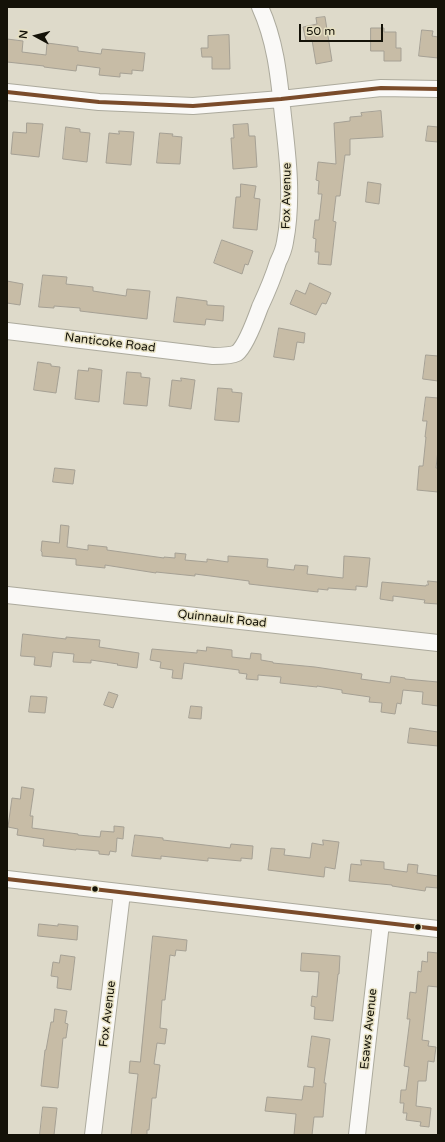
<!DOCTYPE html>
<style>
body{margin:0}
#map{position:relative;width:445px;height:1142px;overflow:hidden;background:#dedaca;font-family:"Varela Round",sans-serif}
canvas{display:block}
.frame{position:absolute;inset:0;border:8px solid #141208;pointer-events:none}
.north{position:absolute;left:16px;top:16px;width:40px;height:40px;-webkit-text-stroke:3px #e6e0c2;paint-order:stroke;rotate:277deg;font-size:11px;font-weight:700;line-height:16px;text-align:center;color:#141208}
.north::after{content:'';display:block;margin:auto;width:14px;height:18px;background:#141208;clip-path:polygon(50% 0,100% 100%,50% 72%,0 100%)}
.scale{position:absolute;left:299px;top:24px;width:84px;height:18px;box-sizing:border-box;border:2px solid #141208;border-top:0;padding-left:5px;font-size:12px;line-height:14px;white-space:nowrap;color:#141208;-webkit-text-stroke:3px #e6e0c2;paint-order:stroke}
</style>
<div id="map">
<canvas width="445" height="1142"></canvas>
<div class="frame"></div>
<div class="north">N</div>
<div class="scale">50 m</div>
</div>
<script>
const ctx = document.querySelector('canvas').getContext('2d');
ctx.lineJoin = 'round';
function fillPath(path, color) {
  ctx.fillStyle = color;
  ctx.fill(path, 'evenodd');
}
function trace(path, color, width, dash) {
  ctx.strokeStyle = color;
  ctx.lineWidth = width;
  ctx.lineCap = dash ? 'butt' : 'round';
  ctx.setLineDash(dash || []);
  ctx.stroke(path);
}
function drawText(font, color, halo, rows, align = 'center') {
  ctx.font = font + ' "Varela Round",sans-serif';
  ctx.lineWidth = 3;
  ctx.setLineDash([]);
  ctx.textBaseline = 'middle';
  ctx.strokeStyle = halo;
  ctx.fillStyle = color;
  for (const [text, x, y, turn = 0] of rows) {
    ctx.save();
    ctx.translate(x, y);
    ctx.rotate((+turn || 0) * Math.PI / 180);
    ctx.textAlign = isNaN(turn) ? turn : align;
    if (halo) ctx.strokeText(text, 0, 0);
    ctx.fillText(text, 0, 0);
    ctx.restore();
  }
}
const building = new Path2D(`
 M 325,17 L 332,61 L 316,64 L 312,40 L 306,41 L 303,27 L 317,24 L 316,18 Z
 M 371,28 L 384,28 L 384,32 L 396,32 L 396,48 L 401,48 L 401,61 L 384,61 L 384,51 L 371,51 Z
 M 422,30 L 433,31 L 432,36 L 438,37 L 438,58 L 419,56 Z
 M 229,35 L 230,69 L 212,69 L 212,57 L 202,57 L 201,48 L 208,48 L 208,36 Z
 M 7,39 L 23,41 L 22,52 L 46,55 L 47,43 L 78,47 L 78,51 L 101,54 L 102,49 L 145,53 L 143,71 L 132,70 L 132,74 L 120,73 L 120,77 L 99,75 L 100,68 L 77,65 L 76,71 L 44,67 L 44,66 L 7,62 Z
 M 381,111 L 383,137 L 350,139 L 350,155 L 345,155 L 340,196 L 336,196 L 333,221 L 336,222 L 331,265 L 318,264 L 319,252 L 315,252 L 316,239 L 313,238 L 315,220 L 319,220 L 322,194 L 318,194 L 319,181 L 316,180 L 318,162 L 336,164 L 334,123 L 350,121 L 350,117 L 362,116 L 361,113 Z
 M 27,123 L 43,124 L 39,157 L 11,154 L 13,132 L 26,133 Z
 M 248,124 L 249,136 L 255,136 L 257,167 L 233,169 L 231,138 L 234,138 L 233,125 Z
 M 428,126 L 438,127 L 438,142 L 426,141 Z
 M 66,127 L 80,129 L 80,132 L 90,133 L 87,162 L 63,159 Z
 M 119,131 L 134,132 L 131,165 L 106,163 L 109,133 L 119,134 Z
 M 160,133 L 173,134 L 172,136 L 182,137 L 180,164 L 157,163 Z
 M 368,182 L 381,184 L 379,204 L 366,202 Z
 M 241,184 L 256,186 L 254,198 L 260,199 L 257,230 L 233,228 L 236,197 L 240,197 Z
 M 222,240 L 253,251 L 248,265 L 245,264 L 242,274 L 214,263 Z
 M 43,275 L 67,277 L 66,284 L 93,287 L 93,291 L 126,296 L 127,289 L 150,291 L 147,319 L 80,311 L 80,308 L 54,306 L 54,308 L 39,307 Z
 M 7,281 L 23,284 L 20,305 L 7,303 Z
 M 310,283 L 331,293 L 326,304 L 322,303 L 316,315 L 290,304 L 296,290 L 305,294 Z
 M 177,297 L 207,301 L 207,305 L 224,306 L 223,321 L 206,319 L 205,325 L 174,322 Z
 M 279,328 L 305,333 L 304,343 L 297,342 L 294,360 L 274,357 Z
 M 426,355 L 438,356 L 438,381 L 423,379 Z
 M 38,362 L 51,364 L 51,366 L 60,367 L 56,393 L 34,390 Z
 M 89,368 L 102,370 L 99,402 L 75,399 L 78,370 L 88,371 Z
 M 127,372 L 141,373 L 141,377 L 150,378 L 147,406 L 124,404 Z
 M 181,378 L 195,380 L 191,409 L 169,406 L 172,380 L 181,381 Z
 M 218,388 L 232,389 L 232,392 L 242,393 L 239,422 L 215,420 Z
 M 426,397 L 438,398 L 438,450 L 436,468 L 438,468 L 438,492 L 417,490 L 419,466 L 423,466 L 426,437 L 425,437 L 427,421 L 423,421 Z
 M 55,468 L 75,470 L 73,484 L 53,482 Z
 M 61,525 L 69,526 L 67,547 L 88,550 L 88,545 L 107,547 L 107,550 L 164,558 L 164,557 L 175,558 L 175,553 L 186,554 L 185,560 L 207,562 L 207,559 L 228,562 L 228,556 L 268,559 L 267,567 L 294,570 L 295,565 L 308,566 L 307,574 L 343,578 L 344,556 L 370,558 L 367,587 L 356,586 L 356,590 L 328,588 L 328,590 L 318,589 L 318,592 L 249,584 L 249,581 L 195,574 L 195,576 L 156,572 L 156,573 L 105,565 L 105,568 L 76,565 L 76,559 L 42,556 L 42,552 L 41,551 L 42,541 L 59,543 Z
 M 428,581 L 438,582 L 438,604 L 424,603 L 425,600 L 393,596 L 393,601 L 380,599 L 382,582 L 426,586 L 426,585 L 428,585 Z
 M 23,634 L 66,639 L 66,637 L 100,640 L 99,647 L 139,653 L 137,668 L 117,665 L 118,664 L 91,660 L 91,663 L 73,662 L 74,654 L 53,652 L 51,667 L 34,665 L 35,657 L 21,656 Z
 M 207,647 L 232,650 L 232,657 L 250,659 L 251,653 L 261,654 L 261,660 L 273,662 L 273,663 L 315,667 L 362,674 L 361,679 L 390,683 L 391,676 L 405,678 L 405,679 L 438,682 L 438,706 L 422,704 L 423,692 L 403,690 L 401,704 L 397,703 L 395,714 L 381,712 L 382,703 L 369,702 L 370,697 L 342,693 L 342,690 L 317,686 L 317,687 L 280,683 L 281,677 L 258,675 L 258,680 L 246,679 L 247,674 L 239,673 L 239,670 L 184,663 L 182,679 L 172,678 L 173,670 L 160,668 L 161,662 L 150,660 L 152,649 L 197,653 L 197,650 L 206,651 Z
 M 109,692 L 118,695 L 113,708 L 104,705 Z
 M 31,696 L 47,697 L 45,713 L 29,712 Z
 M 191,706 L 202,707 L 201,719 L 189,718 Z
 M 410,728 L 438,732 L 438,746 L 408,743 Z
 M 22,787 L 34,789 L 30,816 L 33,816 L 32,828 L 78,834 L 78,835 L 100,837 L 101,831 L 114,832 L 114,826 L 124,827 L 123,839 L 117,838 L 116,852 L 110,851 L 109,855 L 99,854 L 99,851 L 76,849 L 76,850 L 43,846 L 44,839 L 17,835 L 18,829 L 8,827 L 12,798 L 20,799 Z
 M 135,835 L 163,838 L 163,840 L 230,848 L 231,844 L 253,846 L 252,859 L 241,858 L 241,861 L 208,858 L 208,861 L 161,856 L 161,859 L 132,856 Z
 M 323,840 L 339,842 L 335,869 L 325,867 L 324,877 L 268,870 L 271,848 L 285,849 L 284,855 L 310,858 L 312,843 L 323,845 Z
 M 361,860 L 384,862 L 384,869 L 407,872 L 408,864 L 418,865 L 417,873 L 438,876 L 438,888 L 426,887 L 425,891 L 392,886 L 392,885 L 349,881 L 351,864 L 361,865 Z
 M 39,924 L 58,926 L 58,924 L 78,926 L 77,940 L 38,936 Z
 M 153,936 L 187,940 L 186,951 L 176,950 L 175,956 L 170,955 L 165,1000 L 162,1000 L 160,1028 L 167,1029 L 165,1044 L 157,1043 L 154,1064 L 160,1065 L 156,1098 L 152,1098 L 149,1130 L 147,1130 L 147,1135 L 131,1135 L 138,1074 L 129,1073 L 130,1061 L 140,1062 Z
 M 428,952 L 438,953 L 438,987 L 428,986 L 422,1040 L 429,1041 L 428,1046 L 436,1047 L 434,1062 L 428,1061 L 426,1081 L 418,1081 L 416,1106 L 431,1108 L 429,1127 L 420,1126 L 421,1122 L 406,1120 L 407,1113 L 403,1113 L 404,1103 L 400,1103 L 401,1090 L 406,1090 L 409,1067 L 404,1066 L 410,1019 L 407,1019 L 410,992 L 416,993 L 418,971 L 421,972 L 422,961 L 427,962 Z
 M 302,953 L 340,956 L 339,974 L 338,974 L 333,1021 L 314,1019 L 315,1007 L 311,1006 L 312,996 L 317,997 L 319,972 L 301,971 Z
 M 61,955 L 75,957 L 71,990 L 57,988 L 58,977 L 51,976 L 53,962 L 59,963 Z
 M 55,1009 L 67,1011 L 65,1023 L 68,1024 L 66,1038 L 63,1038 L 58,1088 L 41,1086 L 45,1050 L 46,1050 L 51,1022 L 53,1022 Z
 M 312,1036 L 330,1039 L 324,1083 L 326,1083 L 323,1117 L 314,1117 L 312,1135 L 294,1135 L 296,1114 L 265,1111 L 267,1097 L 302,1100 L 304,1086 L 313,1087 L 315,1068 L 308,1067 Z
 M 43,1107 L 57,1108 L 54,1135 L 40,1135 Z`);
const minor = new Path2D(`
 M 7,92 L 99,102 L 193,106 L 281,99 L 381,88 L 438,89
 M 7,331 L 213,356 C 219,356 231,356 237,353 C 246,346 256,318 260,307 C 267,292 273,278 278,262 C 281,256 284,249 285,242 C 293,200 288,158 283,116 C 279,78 276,42 260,7
 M 7,595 L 438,643
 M 7,879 L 438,929
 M 93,1135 L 122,893
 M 357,1135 L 381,923`);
const bus1 = new Path2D(`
 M 7,92 L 99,102 L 193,106 L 281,99 L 381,88 L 438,89
 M 7,879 L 438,929`);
const markers = [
 [95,889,3.5,"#141208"],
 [418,927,3.5,"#141208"]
];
const streetNames = [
 ["Fox Avenue",287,196,-89],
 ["Nanticoke Road",110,343,7],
 ["Quinnault Road",222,619,6],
 ["Fox Avenue",108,1014,-83],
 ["Esaws Avenue",369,1029,-84]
];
fillPath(building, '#c7bca6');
trace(building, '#a5a094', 1);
trace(minor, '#acaa9d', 18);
trace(minor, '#faf9f7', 16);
trace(bus1, '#7a4b2a', 4);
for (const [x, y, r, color] of markers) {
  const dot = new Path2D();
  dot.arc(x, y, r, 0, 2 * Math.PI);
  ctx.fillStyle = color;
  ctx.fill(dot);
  trace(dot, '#e6e0c2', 1.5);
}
drawText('12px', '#141208', '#e6e0c2', streetNames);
</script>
